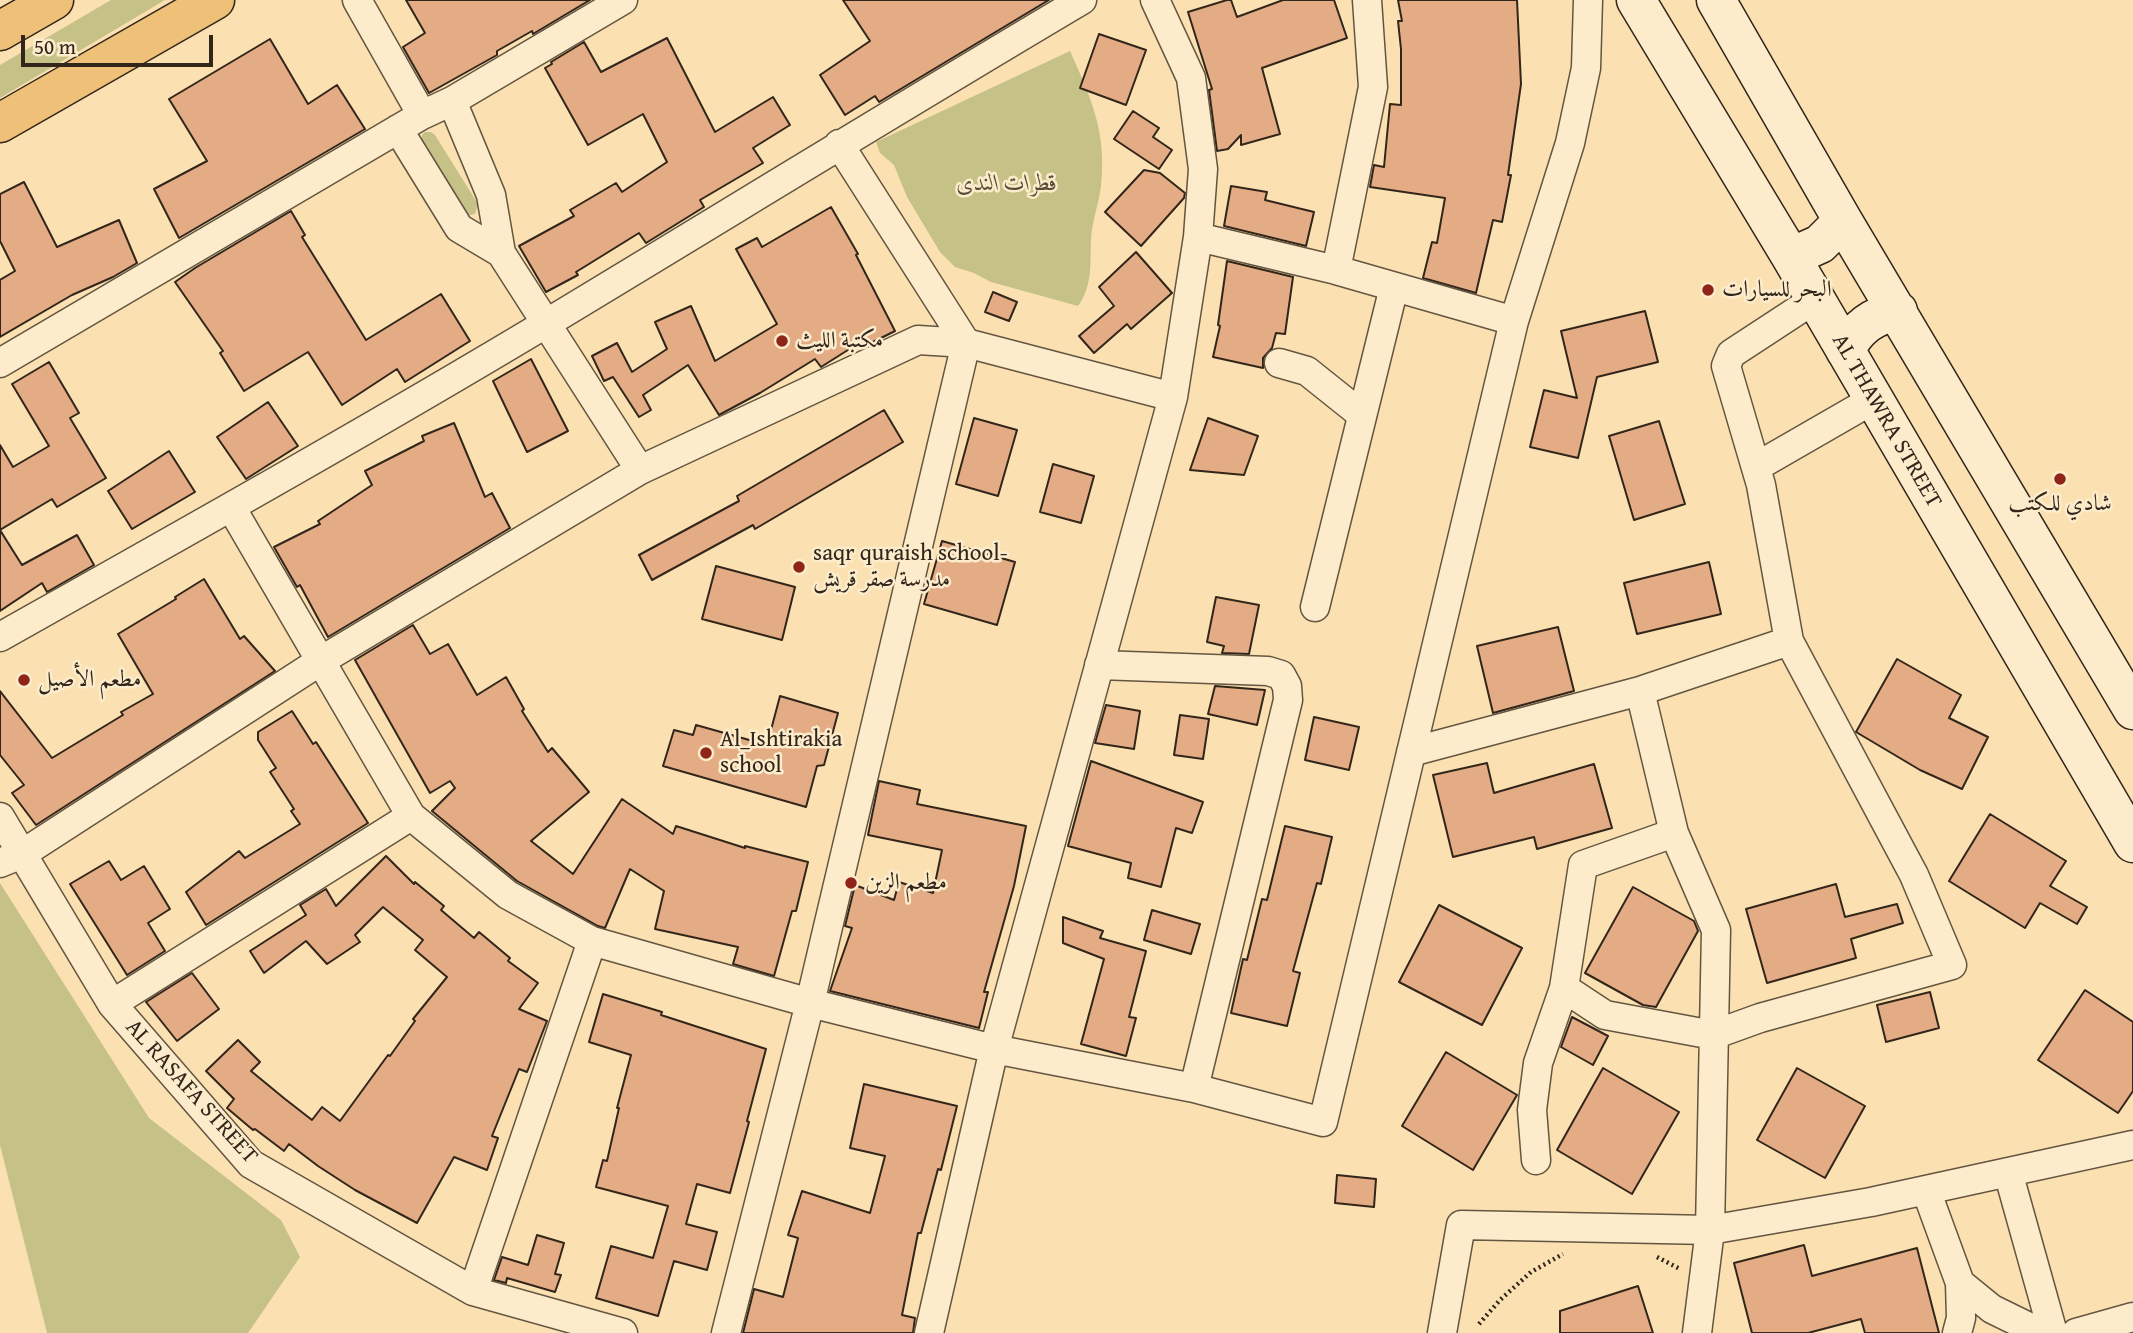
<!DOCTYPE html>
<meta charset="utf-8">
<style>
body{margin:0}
#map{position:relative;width:2133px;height:1333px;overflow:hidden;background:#fbe1b1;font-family:"Gentium Book Plus",serif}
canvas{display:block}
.scale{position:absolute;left:21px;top:35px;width:192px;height:32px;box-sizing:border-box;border:4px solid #32261b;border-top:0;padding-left:9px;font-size:21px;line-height:24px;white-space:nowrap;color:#32261b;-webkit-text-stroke:5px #fceccc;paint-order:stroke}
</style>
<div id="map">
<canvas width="2133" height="1333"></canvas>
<div class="scale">50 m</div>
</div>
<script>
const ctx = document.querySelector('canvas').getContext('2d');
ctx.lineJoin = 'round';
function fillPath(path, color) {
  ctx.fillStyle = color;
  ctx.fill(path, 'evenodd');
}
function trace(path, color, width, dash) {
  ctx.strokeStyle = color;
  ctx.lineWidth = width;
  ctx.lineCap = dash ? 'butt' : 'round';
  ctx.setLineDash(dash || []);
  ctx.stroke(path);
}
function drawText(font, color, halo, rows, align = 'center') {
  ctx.font = font + ' "Gentium Book Plus",Amiri,serif';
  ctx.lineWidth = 5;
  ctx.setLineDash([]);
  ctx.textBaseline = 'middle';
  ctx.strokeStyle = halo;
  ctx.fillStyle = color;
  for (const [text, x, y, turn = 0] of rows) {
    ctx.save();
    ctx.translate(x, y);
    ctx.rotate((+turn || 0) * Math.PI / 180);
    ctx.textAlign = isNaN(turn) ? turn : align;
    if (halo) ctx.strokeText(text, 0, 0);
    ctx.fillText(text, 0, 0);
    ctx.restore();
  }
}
const green = new Path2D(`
 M 111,0 L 165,0 L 0,98 L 0,65 Z
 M 1070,51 C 1091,98 1107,132 1101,186 C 1099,203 1092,221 1091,239 C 1090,262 1093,286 1078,306 L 991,282 L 974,273 L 955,267 L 940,252 L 907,197 L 894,165 L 880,153 L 876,142 Z
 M 425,132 L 431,132 L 435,135 L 478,204 L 475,214 L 470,215 L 465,212 L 422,141 L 422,135 Z
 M 0,883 L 149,1118 L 281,1220 L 300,1257 L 248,1333 L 47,1333 L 0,1145 Z`);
const building = new Path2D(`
 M 406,0 L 590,0 L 533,34 L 532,31 L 497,51 L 497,55 L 429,93 L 403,47 L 425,33 Z
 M 843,0 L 1049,0 L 879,102 L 875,96 L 845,115 L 820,75 L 870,41 Z
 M 1227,0 L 1231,0 L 1237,17 L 1283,0 L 1334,0 L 1347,38 L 1262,68 L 1280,134 L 1241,145 L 1241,135 L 1228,149 L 1217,151 L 1209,90 L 1212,89 L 1188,12 Z
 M 1398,0 L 1517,0 L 1521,84 L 1508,175 L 1511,175 L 1502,222 L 1493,220 L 1476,293 L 1423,278 L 1432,242 L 1437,243 L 1445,198 L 1370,187 L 1374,165 L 1384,167 L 1390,104 L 1401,105 L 1401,49 L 1398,21 L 1402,21 Z
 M 1099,34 L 1146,50 L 1126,105 L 1080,88 Z
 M 667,38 L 715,132 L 773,97 L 790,125 L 753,148 L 763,163 L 700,200 L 704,207 L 646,243 L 639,233 L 576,272 L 578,275 L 546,292 L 519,246 L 574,216 L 570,210 L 616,183 L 622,192 L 667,162 L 643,114 L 588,145 L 545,68 L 552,64 L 551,62 L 584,42 L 601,72 Z
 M 270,39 L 308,104 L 337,85 L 365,129 L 179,238 L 154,189 L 207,161 L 169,99 Z
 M 1133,111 L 1159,128 L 1153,137 L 1172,150 L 1159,169 L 1114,139 Z
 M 1144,170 L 1160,173 L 1185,193 L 1184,198 L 1141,246 L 1105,212 Z
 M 24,182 L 57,247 L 119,220 L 137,263 L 113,277 L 72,295 L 0,337 L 0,280 L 15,271 L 0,241 L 0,194 Z
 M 1231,186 L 1267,192 L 1265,200 L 1314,212 L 1306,246 L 1224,226 Z
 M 831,207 L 858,254 L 856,255 L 895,331 L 861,348 L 859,343 L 821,367 L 815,359 L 760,393 L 719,415 L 688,365 L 643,395 L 651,410 L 639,417 L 613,377 L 604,381 L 592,356 L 617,343 L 632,372 L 667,349 L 655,322 L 691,306 L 715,361 L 777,324 L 736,249 L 757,238 L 762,247 Z
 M 291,211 L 305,235 L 302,237 L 366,340 L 441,294 L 470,341 L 405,382 L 397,369 L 342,405 L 308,352 L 244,391 L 220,353 L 223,351 L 175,282 L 195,268 Z
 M 1136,252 L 1172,293 L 1131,329 L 1127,324 L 1094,353 L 1079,336 L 1114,306 L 1099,287 Z
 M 1227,261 L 1293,277 L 1285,334 L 1276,333 L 1272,348 L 1263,358 L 1263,368 L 1213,357 L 1220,326 L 1218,325 Z
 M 993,292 L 1017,302 L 1009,321 L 985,312 Z
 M 1645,311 L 1658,362 L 1597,377 L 1578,458 L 1530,447 L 1544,390 L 1577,398 L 1561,331 Z
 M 531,359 L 568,431 L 527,452 L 493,381 Z
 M 49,362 L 79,413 L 70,418 L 106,478 L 57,507 L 52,499 L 0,530 L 0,445 L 13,467 L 49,446 L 12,384 Z
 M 268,402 L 298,446 L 246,479 L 217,437 Z
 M 884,410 L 903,442 L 755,529 L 753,525 L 652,580 L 639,555 L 739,501 L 737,496 Z
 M 974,418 L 1017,430 L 998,496 L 956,484 Z
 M 1208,418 L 1258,436 L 1244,475 L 1190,470 Z
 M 1659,421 L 1685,504 L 1634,520 L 1609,436 Z
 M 454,423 L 485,497 L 492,493 L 510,528 L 328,637 L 300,585 L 297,587 L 274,547 L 320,524 L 318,521 L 372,485 L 365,471 L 424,441 L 422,436 Z
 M 169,451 L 195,492 L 132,529 L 108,491 Z
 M 1053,464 L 1094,476 L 1081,523 L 1040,512 Z
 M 0,530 L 22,565 L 77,535 L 94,565 L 47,592 L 42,583 L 0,611 Z
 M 942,541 L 1015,562 L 997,625 L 924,604 Z
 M 1709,562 L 1721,614 L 1637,634 L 1624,583 Z
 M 716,566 L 795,587 L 782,640 L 702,619 Z
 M 204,579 L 240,639 L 244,636 L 275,671 L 36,825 L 12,793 L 24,785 L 0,755 L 0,691 L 52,758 L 123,715 L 121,712 L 153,694 L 118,634 L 176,599 L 175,597 Z
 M 1216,597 L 1259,605 L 1249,654 L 1222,653 L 1224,646 L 1207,642 Z
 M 413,625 L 430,654 L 448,644 L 477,695 L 506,677 L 524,709 L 522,711 L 548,752 L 552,748 L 589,792 L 531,841 L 573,874 L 622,799 L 673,834 L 676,826 L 745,848 L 745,846 L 808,862 L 796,911 L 792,911 L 774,976 L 733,964 L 738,947 L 655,929 L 664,891 L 630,869 L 605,928 L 598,926 L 517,881 L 432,811 L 455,788 L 450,781 L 430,793 L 355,660 Z
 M 1558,627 L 1574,691 L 1493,713 L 1477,646 Z
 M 1897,659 L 1961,695 L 1949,718 L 1988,737 L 1962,789 L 1920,770 L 1856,732 Z
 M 1215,686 L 1265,690 L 1257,725 L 1208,714 Z
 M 780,696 L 838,713 L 824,765 L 817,766 L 806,807 L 663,766 L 674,730 L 693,735 L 696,725 L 767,745 Z
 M 1106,705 L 1140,711 L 1134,749 L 1095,743 Z
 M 292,711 L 313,744 L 316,742 L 368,823 L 206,925 L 186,892 L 239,851 L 245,858 L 300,824 L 291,811 L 294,809 L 270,772 L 276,768 L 258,740 L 258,732 Z
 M 1180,715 L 1209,719 L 1203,759 L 1174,755 Z
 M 1314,717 L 1359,727 L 1349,770 L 1305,760 Z
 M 1091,761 L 1203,802 L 1192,833 L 1176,828 L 1161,887 L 1128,878 L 1131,863 L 1068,846 Z
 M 1487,763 L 1494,793 L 1594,764 L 1612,828 L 1537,849 L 1534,837 L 1453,857 L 1433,775 Z
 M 879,781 L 920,790 L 917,804 L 1026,826 L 1014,886 L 984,992 L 988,992 L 979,1028 L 830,991 L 852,928 L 845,926 L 855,885 L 894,900 L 899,882 L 933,893 L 942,850 L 868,835 Z
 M 1990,814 L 2066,861 L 2050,886 L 2087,907 L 2077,924 L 2040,903 L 2025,928 L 1949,881 Z
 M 1285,826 L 1332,837 L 1321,884 L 1317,883 L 1293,971 L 1300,973 L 1287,1026 L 1231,1013 L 1243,959 L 1247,960 L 1262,899 L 1267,900 Z
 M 386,856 L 414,884 L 415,882 L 444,906 L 441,910 L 474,938 L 479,932 L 510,958 L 508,961 L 538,983 L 519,1009 L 547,1021 L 527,1072 L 519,1069 L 492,1136 L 498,1138 L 487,1170 L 454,1157 L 417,1223 L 355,1190 L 318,1166 L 289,1144 L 284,1151 L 255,1129 L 253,1130 L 227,1108 L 234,1099 L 206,1071 L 238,1040 L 260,1062 L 251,1071 L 285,1099 L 312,1120 L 322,1107 L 340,1121 L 388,1055 L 390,1056 L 415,1021 L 413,1019 L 447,977 L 415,950 L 423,940 L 383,907 L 355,935 L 360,942 L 327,964 L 306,941 L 264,973 L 250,951 L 306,915 L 300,905 L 326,889 L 336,906 Z
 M 109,861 L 121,880 L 144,866 L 170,909 L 148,923 L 165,951 L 127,975 L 70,884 Z
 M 1836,884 L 1845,917 L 1897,904 L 1903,923 L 1851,939 L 1856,958 L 1767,983 L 1746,909 Z
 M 1633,887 L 1694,921 L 1698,931 L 1656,1007 L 1643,1005 L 1585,973 Z
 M 1439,905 L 1522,948 L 1482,1025 L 1399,982 Z
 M 1152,910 L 1200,924 L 1191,954 L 1144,940 Z
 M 1063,917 L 1103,931 L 1100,938 L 1146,951 L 1129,1017 L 1136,1018 L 1126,1056 L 1081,1044 L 1104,959 L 1063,943 Z
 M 192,973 L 219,1009 L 177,1041 L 146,1002 Z
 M 2085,990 L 2133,1022 L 2133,1091 L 2118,1113 L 2038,1060 Z
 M 1930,992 L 1939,1028 L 1886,1042 L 1877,1005 Z
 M 603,994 L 662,1012 L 661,1015 L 766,1049 L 747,1121 L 749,1122 L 730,1193 L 697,1184 L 686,1224 L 717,1232 L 707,1270 L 674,1261 L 658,1316 L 596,1298 L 611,1246 L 653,1258 L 668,1206 L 596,1187 L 603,1160 L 607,1161 L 619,1108 L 617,1108 L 631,1055 L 589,1042 Z
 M 1572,1017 L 1608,1036 L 1593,1065 L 1561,1047 Z
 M 1446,1052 L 1517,1095 L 1473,1170 L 1402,1126 Z
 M 1603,1068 L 1679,1112 L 1632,1194 L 1557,1150 Z
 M 1797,1068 L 1865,1106 L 1825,1178 L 1757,1140 Z
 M 864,1084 L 957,1106 L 941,1170 L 938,1169 L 921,1233 L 918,1233 L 902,1315 L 915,1318 L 913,1333 L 743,1333 L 754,1289 L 783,1297 L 798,1238 L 788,1235 L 802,1191 L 870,1213 L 885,1156 L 850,1148 Z
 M 1337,1175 L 1376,1179 L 1374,1207 L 1335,1203 Z
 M 537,1235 L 564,1243 L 555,1274 L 561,1275 L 555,1292 L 507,1278 L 506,1283 L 494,1280 L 502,1257 L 528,1265 Z
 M 1804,1245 L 1812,1276 L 1917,1248 L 1939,1333 L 1865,1333 L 1861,1319 L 1808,1333 L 1752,1333 L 1734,1263 Z
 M 1638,1286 L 1653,1333 L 1560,1333 L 1560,1311 Z`);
const path = new Path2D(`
 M 1657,1257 L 1680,1269
 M 1479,1324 L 1500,1300 L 1531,1272 L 1563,1254`);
const street = new Path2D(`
 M 357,0 L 422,115
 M 452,101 L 491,195 L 501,253 L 640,470
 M 398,129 L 459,228 L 501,253
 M 1198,237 L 1336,270 L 1514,321
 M 1336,270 L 1373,87 L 1367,0
 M 0,363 L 422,115 L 452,101 L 623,0
 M 1279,363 L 1307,371 L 1362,415
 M 1756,467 L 1874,399
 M 231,507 L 411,816 L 508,895 L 592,941 L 810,1003 L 994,1049 L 1194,1088 L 1323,1122 L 1514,321 L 1570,143 L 1586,68 L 1588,0
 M 1315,607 L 1394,287
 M 0,637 C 183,534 367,431 547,323 C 726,215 903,106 1082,0
 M 1789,641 L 1761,485 L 1726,366 L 1731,354 L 1815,299
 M 1099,665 L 1268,671 L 1281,675 L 1287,686 L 1288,700 L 1194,1088
 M 1640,691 L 1789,641 L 1914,875 L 1952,965 L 1760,1018 L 1713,1035 L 1605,1015 L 1564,988 L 1583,865 L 1674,833
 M 1411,752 L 1640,691 L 1674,833 L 1716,930 L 1710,1230 L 1461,1225 L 1442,1333
 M 0,817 L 112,1004 L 251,1164 L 473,1291 L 623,1333
 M 0,863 L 22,854 L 322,660 L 640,470 L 918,340 L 966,343 L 1173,397
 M 112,1004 L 411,816
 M 1536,1160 L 1532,1110 L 1538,1063 L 1564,988
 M 2008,1172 L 2053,1333
 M 1926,1190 L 1960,1283 L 1961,1318 L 1957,1333
 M 1960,1283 L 1992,1309 L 2041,1333
 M 473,1291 L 592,941
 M 726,1333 L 810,1003 L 966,343 L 839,144
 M 929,1333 L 994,1049 L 1173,397 L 1198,237 L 1203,169 L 1191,78 L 1155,0
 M 1697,1333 L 1710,1230 L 1871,1202 L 2133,1145
 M 2076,1333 L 2133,1317`);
const secondary = new Path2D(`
 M 1636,0 L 1791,257 L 2133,843
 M 1716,0 L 1843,221 L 2133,710
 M 1791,257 L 1820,244 L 1843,221
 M 1845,350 C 1858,327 1872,316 1898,311`);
const primary = new Path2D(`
 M 0,31 L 54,0
 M 0,123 L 215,0`);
const markers = [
 [1708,290,7,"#8f2418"],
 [782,341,7,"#8f2418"],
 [2060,479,7,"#8f2418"],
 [799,567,7,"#8f2418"],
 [24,680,7,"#8f2418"],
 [706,753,7,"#8f2418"],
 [851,883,7,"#8f2418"]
];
const parkNames = [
 ["قطرات الندى",1007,184]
];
const poiNames = [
 ["البحر للسيارات",1722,290],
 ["مكتبة الليث",796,341],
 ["شادي للكتب",2060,504,"center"],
 ["saqr quraish school-",813,554],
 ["مدرسة صقر قريش",813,580],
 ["مطعم الأصيل",38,680],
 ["Al_Ishtirakia",720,740],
 ["school",720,766],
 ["مطعم الزين",865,883]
];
const streetNames = [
 ["AL THAWRA STREET",1886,421,60],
 ["AL RASAFA STREET",191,1092,48]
];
fillPath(green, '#c6c187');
fillPath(building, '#e3ac84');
trace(building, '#32261b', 2);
trace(street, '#645540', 31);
trace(secondary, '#32261b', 41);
trace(primary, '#32261b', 41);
trace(path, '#32261b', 4.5, [2, 3.5]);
trace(street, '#fceccc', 28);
trace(secondary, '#fceccc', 38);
trace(primary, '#eec078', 38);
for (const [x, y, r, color] of markers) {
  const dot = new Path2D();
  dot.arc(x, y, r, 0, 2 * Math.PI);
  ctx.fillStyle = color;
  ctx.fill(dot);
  trace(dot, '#fceccc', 2.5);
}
drawText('italic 23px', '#574d36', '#fceccc', parkNames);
drawText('23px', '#32261b', '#fceccc', poiNames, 'left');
drawText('23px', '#32261b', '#fceccc', streetNames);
</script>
